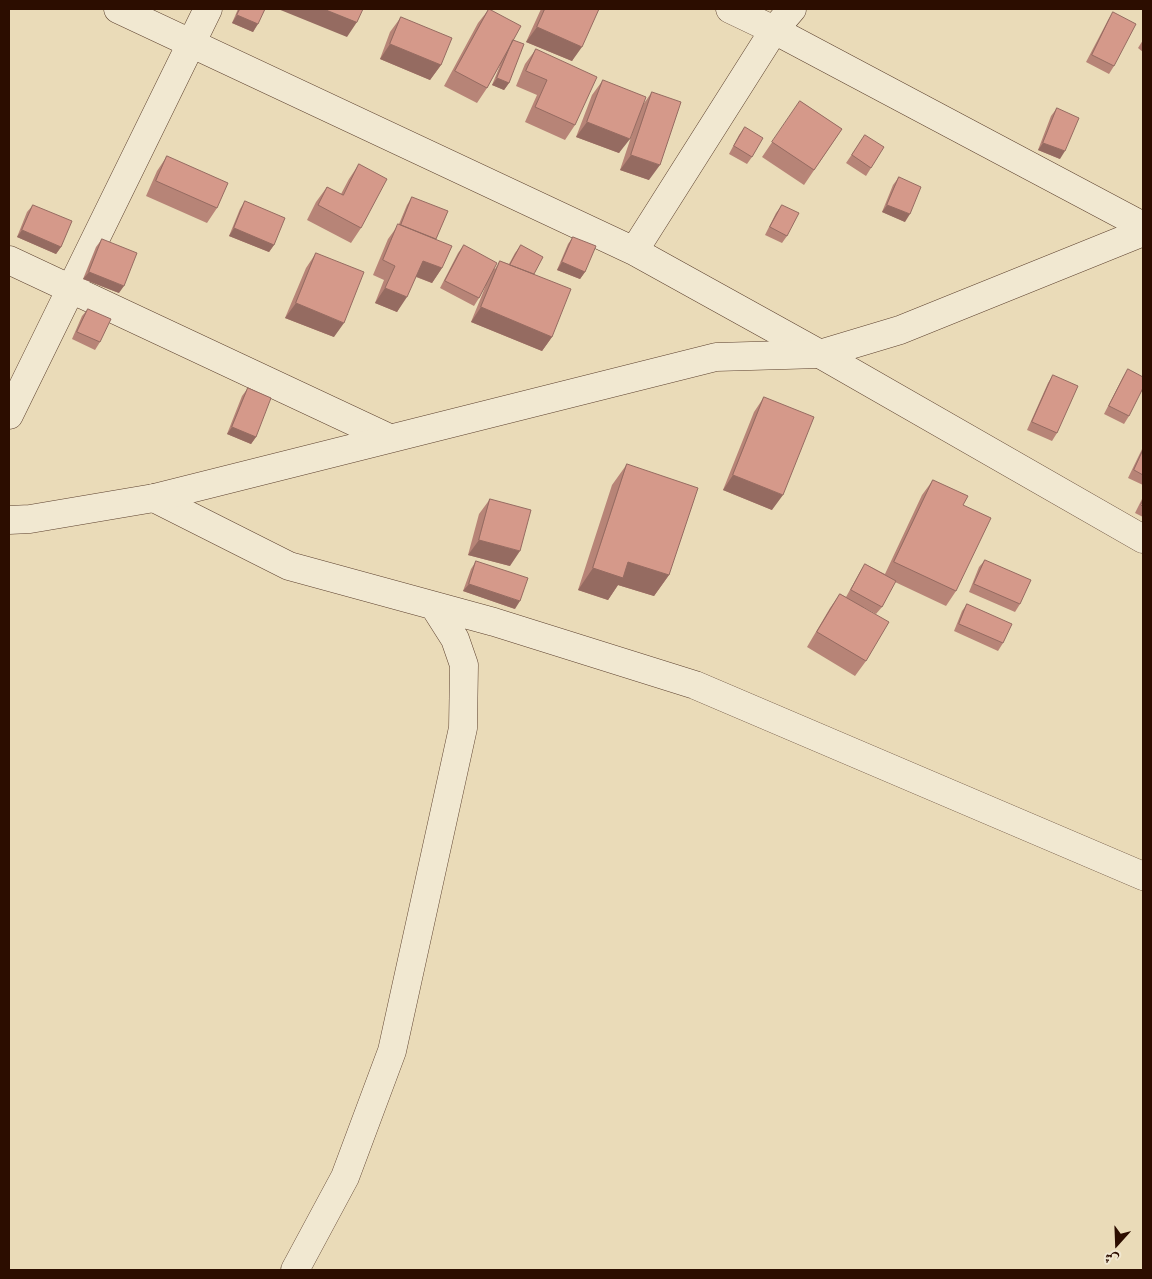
<!DOCTYPE html>
<meta charset="utf-8">
<style>
body{margin:0}
#map{position:relative;width:1152px;height:1279px;overflow:hidden;background:#eadbb8;font-family:"IM FELL Great Primer",Amiri,serif}
canvas{display:block}
.frame{position:absolute;inset:0;border:10px solid #2c0d00;pointer-events:none}
.north{position:absolute;left:1092px;top:1219px;width:50px;height:50px;-webkit-text-stroke:4px #f1e8d1;paint-order:stroke;rotate:200deg;font-size:14px;font-weight:700;line-height:20px;text-align:center;color:#2c0d00}
.north::after{content:'';display:block;margin:auto;width:18px;height:22px;background:#2c0d00;clip-path:polygon(50% 0,100% 100%,50% 72%,0 100%)}
</style>
<div id="map">
<canvas width="1152" height="1279"></canvas>
<div class="frame"></div>
<div class="north">ش</div>
</div>
<script>
const ctx = document.querySelector('canvas').getContext('2d');
ctx.lineJoin = 'round';
function trace(path, color, width, dash) {
  ctx.strokeStyle = color;
  ctx.lineWidth = width;
  ctx.lineCap = dash ? 'butt' : 'round';
  ctx.setLineDash(dash || []);
  ctx.stroke(path);
}
function fillPath(path, color) {
  ctx.fillStyle = color;
  ctx.fill(path, 'evenodd');
}
const minor = new Path2D(`
 M 118,9 L 634,251 L 820,354 L 1143,539
 M 730,9 L 774,30 L 1143,226
 M 634,251 L 774,30 L 792,9
 M 9,260 L 389,438
 M 9,415 L 208,9
 M 154,498 L 289,566 L 494,622 L 695,685 L 1143,876
 M 295,1270 L 345,1177 L 392,1051 L 463,728 L 464,665 L 455,639 L 434,606`);
const tertiary = new Path2D(`
 M 9,520 L 30,519 L 154,498 L 716,357 L 820,354 L 900,330 L 1143,232`);
const wall = new Path2D(`
 M 238,9 L 265,9 L 253,32 L 232,23 Z
 M 489,9 L 513,40 L 509,83 L 504,90 L 492,85 L 501,63 L 487,88 L 477,103 L 444,86 L 478,23 Z
 M 541,9 L 599,9 L 572,61 L 526,42 Z
 M 1113,12 L 1114,66 L 1109,74 L 1086,62 L 1108,20 Z
 M 401,17 L 441,65 L 430,80 L 380,59 L 390,32 Z
 M 1143,40 L 1143,52 L 1138,48 Z
 M 536,49 L 575,125 L 565,140 L 525,122 L 537,95 L 516,86 L 525,64 Z
 M 603,80 L 642,106 L 652,92 L 649,180 L 620,170 L 638,116 L 619,153 L 576,137 L 592,95 Z
 M 800,101 L 842,129 L 804,185 L 762,157 Z
 M 1057,108 L 1060,159 L 1038,150 L 1051,116 Z
 M 745,127 L 752,157 L 747,164 L 729,154 L 739,135 Z
 M 865,135 L 871,168 L 866,176 L 846,163 Z
 M 167,156 L 217,208 L 207,223 L 146,196 L 157,171 Z
 M 359,164 L 361,228 L 351,243 L 307,220 L 316,202 L 327,187 L 341,194 L 349,179 Z
 M 899,177 L 905,222 L 882,212 L 893,185 Z
 M 412,197 L 436,239 L 442,268 L 432,283 L 416,277 L 397,312 L 375,303 L 384,280 L 373,275 L 388,239 L 399,224 L 407,205 Z
 M 245,201 L 274,245 L 269,252 L 229,236 L 240,209 Z
 M 33,205 L 61,247 L 56,254 L 17,237 L 27,212 Z
 M 782,205 L 787,236 L 782,243 L 765,235 L 776,213 Z
 M 573,237 L 585,272 L 580,279 L 557,270 L 568,244 Z
 M 102,239 L 119,293 L 83,279 L 96,247 Z
 M 464,245 L 495,269 L 500,261 L 509,264 L 515,253 L 521,245 L 534,274 L 552,337 L 542,351 L 471,322 L 486,285 L 479,298 L 474,306 L 440,288 L 458,253 Z
 M 316,253 L 334,337 L 285,318 L 306,268 Z
 M 88,309 L 100,342 L 95,350 L 72,339 L 82,316 Z
 M 1128,369 L 1129,416 L 1124,424 L 1104,414 L 1123,377 Z
 M 1053,375 L 1057,433 L 1052,441 L 1027,430 L 1048,383 Z
 M 248,388 L 256,437 L 251,444 L 227,434 L 242,396 Z
 M 764,397 L 772,510 L 723,490 L 754,412 Z
 M 1143,447 L 1143,485 L 1128,478 Z
 M 627,464 L 669,575 L 654,596 L 618,585 L 608,600 L 578,590 L 612,485 Z
 M 933,480 L 963,505 L 956,591 L 946,606 L 895,582 L 882,607 L 876,614 L 863,607 L 866,661 L 855,676 L 807,647 L 830,608 L 840,594 L 846,597 L 860,572 L 865,564 L 885,574 L 922,495 Z
 M 1143,497 L 1143,517 L 1135,513 Z
 M 490,499 L 510,566 L 468,555 L 479,514 Z
 M 985,560 L 1020,604 L 1015,612 L 969,592 L 979,567 Z
 M 476,561 L 515,609 L 463,591 L 471,569 Z
 M 967,604 L 1003,643 L 998,651 L 954,631 L 962,611 Z`);
const shadedWall = new Path2D(`
 M 278,9 L 324,9 L 357,22 L 347,37 Z
 M 237,15 L 258,24 L 253,32 L 232,23 Z
 M 537,27 L 582,47 L 572,61 L 526,42 Z
 M 390,44 L 441,65 L 430,80 L 380,59 Z
 M 497,78 L 509,83 L 504,90 L 492,85 Z
 M 587,122 L 630,139 L 619,153 L 576,137 Z
 M 1043,143 L 1065,151 L 1060,159 L 1038,150 Z
 M 631,155 L 660,165 L 649,180 L 620,170 Z
 M 887,205 L 910,214 L 905,222 L 882,212 Z
 M 234,228 L 274,245 L 269,252 L 229,236 Z
 M 22,230 L 61,247 L 56,254 L 17,237 Z
 M 423,261 L 442,268 L 432,283 L 412,275 Z
 M 562,262 L 585,272 L 580,279 L 557,270 Z
 M 89,272 L 124,286 L 119,293 L 83,279 Z
 M 385,288 L 407,297 L 397,312 L 375,303 Z
 M 296,303 L 344,323 L 334,337 L 285,318 Z
 M 481,307 L 552,337 L 542,351 L 471,322 Z
 M 232,427 L 256,437 L 251,444 L 227,434 Z
 M 733,475 L 783,495 L 772,510 L 723,490 Z
 M 479,540 L 520,551 L 510,566 L 468,555 Z
 M 628,562 L 669,575 L 654,596 L 618,585 L 608,600 L 578,590 L 593,568 Z
 M 469,584 L 520,601 L 515,609 L 463,591 Z`);
const building = new Path2D(`
 M 240,9 L 265,9 L 258,24 L 237,15 Z
 M 324,9 L 363,9 L 357,22 Z
 M 489,9 L 521,26 L 487,88 L 455,71 Z
 M 545,9 L 599,9 L 582,47 L 537,27 Z
 M 1113,12 L 1136,24 L 1114,66 L 1092,55 Z
 M 401,17 L 452,38 L 441,65 L 390,44 Z
 M 513,40 L 524,44 L 509,83 L 497,78 Z
 M 536,49 L 597,77 L 575,125 L 535,107 L 547,80 L 526,71 Z
 M 603,80 L 646,97 L 630,139 L 587,122 Z
 M 652,92 L 681,102 L 660,165 L 631,155 Z
 M 800,101 L 842,129 L 814,170 L 772,142 Z
 M 1057,108 L 1079,118 L 1065,151 L 1043,143 Z
 M 745,127 L 763,138 L 752,157 L 734,146 Z
 M 865,135 L 884,147 L 871,168 L 852,155 Z
 M 167,156 L 228,183 L 217,208 L 156,181 Z
 M 359,164 L 387,179 L 361,228 L 318,205 L 327,187 L 343,195 Z
 M 899,177 L 921,187 L 910,214 L 887,205 Z
 M 412,197 L 448,211 L 436,239 L 401,225 Z
 M 245,201 L 285,218 L 274,245 L 234,228 Z
 M 33,205 L 72,221 L 61,247 L 22,230 Z
 M 782,205 L 799,213 L 787,236 L 770,227 Z
 M 398,224 L 452,246 L 442,268 L 423,261 L 407,297 L 385,288 L 395,266 L 383,260 Z
 M 573,237 L 596,246 L 585,272 L 562,262 Z
 M 102,239 L 137,253 L 124,286 L 89,272 Z
 M 464,245 L 497,263 L 479,298 L 445,281 Z
 M 521,245 L 543,257 L 534,274 L 510,265 Z
 M 316,253 L 364,272 L 344,323 L 296,303 Z
 M 500,261 L 571,289 L 552,337 L 481,307 Z
 M 88,309 L 111,319 L 100,342 L 77,332 Z
 M 1128,369 L 1143,377 L 1143,388 L 1129,416 L 1109,406 Z
 M 1053,375 L 1078,386 L 1057,433 L 1032,422 Z
 M 248,388 L 271,398 L 256,437 L 232,427 Z
 M 764,397 L 814,417 L 783,495 L 733,475 Z
 M 1143,450 L 1143,475 L 1134,470 Z
 M 627,464 L 698,488 L 669,575 L 628,562 L 623,578 L 593,568 Z
 M 933,480 L 968,496 L 963,505 L 991,518 L 956,591 L 894,562 Z
 M 490,499 L 531,510 L 520,551 L 479,540 Z
 M 1143,500 L 1143,507 L 1141,505 Z
 M 985,560 L 1031,580 L 1020,604 L 974,584 Z
 M 476,561 L 528,578 L 520,601 L 469,584 Z
 M 865,564 L 896,581 L 882,607 L 851,590 Z
 M 840,594 L 889,622 L 866,661 L 817,632 Z
 M 967,604 L 1012,624 L 1003,643 L 959,624 Z`);
trace(minor, '#5c402e', 29);
trace(tertiary, '#5c402e', 29);
trace(minor, '#f1e8d1', 28);
trace(tertiary, '#f1e8d1', 28);
fillPath(wall, '#b78477');
fillPath(shadedWall, '#956b61');
fillPath(building, '#d5998a');
trace(building, '#956b61', 1);
</script>
